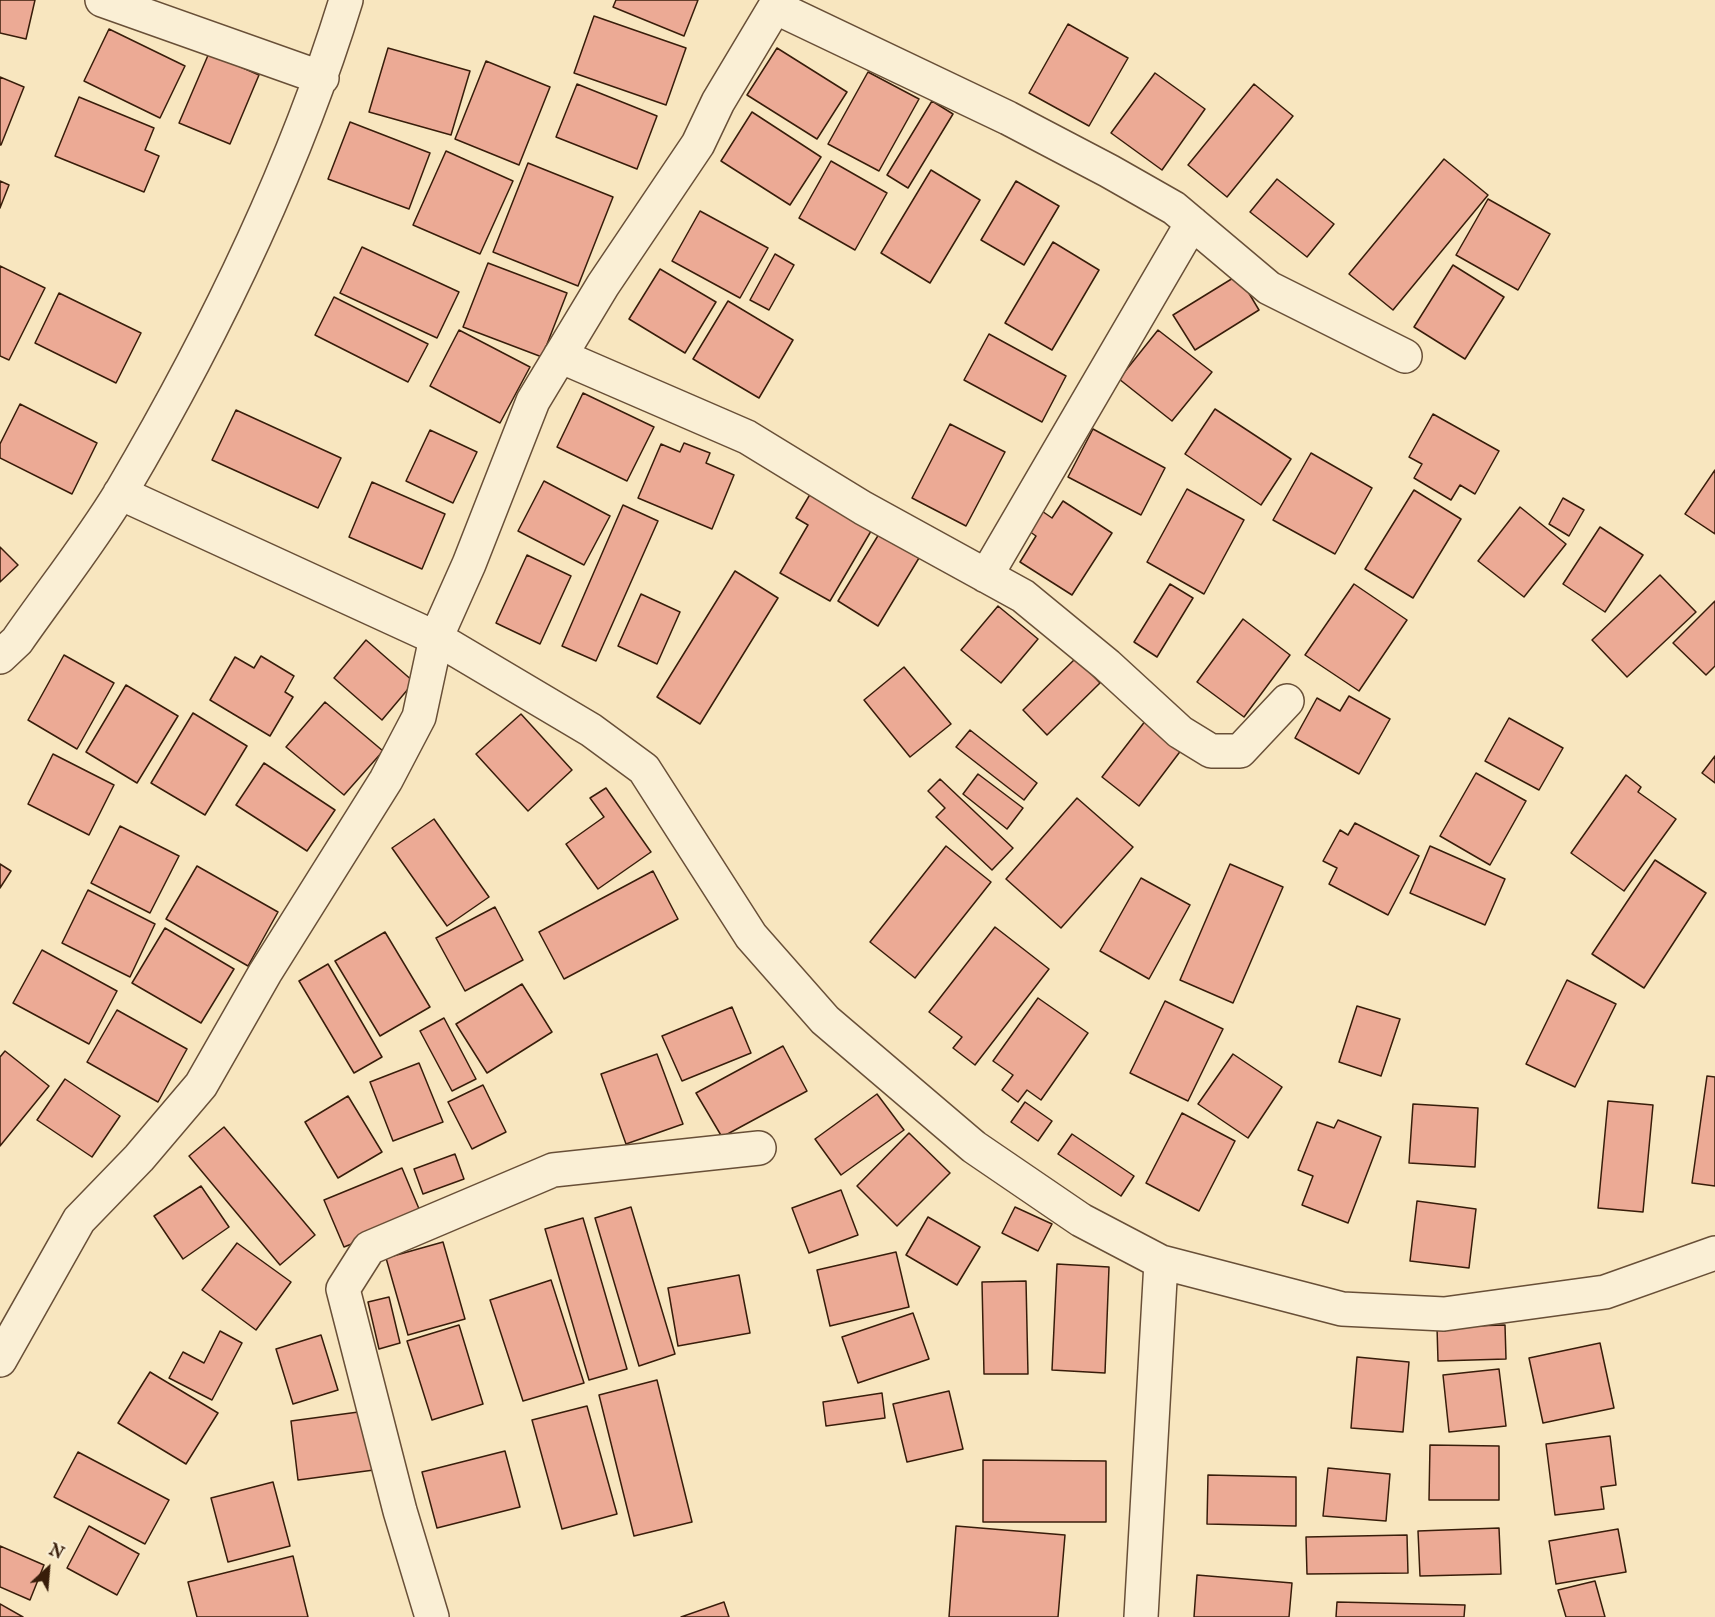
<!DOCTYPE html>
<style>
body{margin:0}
#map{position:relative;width:1715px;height:1617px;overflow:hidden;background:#f8e6bf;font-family:"IM FELL English",serif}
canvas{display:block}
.north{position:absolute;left:18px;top:1539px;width:60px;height:60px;-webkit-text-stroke:4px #faefd5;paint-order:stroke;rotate:26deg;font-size:16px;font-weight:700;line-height:24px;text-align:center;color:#381d0a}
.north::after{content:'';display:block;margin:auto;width:21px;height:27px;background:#381d0a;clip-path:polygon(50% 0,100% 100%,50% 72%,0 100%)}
</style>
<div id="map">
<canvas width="1715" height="1617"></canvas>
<div class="north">N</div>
</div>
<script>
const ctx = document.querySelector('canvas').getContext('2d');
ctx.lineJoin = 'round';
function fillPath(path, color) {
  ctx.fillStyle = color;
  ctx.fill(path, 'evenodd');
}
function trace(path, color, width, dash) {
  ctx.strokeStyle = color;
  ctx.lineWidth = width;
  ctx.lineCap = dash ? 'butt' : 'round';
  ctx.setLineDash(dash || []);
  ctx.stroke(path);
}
const building = new Path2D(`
 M 0,0 L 35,0 L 26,39 L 0,33 Z
 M 616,0 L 698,0 L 684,36 L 613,7 Z
 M 594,16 L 686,48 L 666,105 L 574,73 Z
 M 1068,24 L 1128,58 L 1089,126 L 1029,93 Z
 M 109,29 L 185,66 L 160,118 L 84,81 Z
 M 388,48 L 470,71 L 451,135 L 369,112 Z
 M 777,48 L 847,92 L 817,139 L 747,95 Z
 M 209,53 L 259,75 L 230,144 L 179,123 Z
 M 486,61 L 550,87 L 519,165 L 455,139 Z
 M 868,72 L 919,99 L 879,171 L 828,144 Z
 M 1155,73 L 1205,109 L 1162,170 L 1111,133 Z
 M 0,77 L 24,87 L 1,145 L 0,145 Z
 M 577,84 L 657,116 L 637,169 L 556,137 Z
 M 1254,84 L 1293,116 L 1227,197 L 1188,165 Z
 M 79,97 L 154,128 L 145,150 L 159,156 L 144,192 L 55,156 Z
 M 932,101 L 953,114 L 908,188 L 887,175 Z
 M 752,112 L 821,157 L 790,205 L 721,161 Z
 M 350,122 L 430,153 L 409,209 L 328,179 Z
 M 446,151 L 513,181 L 480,254 L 413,225 Z
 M 1444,159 L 1488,195 L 1393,310 L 1349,274 Z
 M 831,161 L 887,193 L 855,250 L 799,218 Z
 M 528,163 L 613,197 L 578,286 L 493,252 Z
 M 931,170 L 980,200 L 930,283 L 881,253 Z
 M 1277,179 L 1334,224 L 1307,257 L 1250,212 Z
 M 0,181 L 9,185 L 0,208 Z
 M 1016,181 L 1059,206 L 1024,265 L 981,240 Z
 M 1488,199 L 1550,234 L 1518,290 L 1456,255 Z
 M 700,211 L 768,248 L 740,298 L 672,261 Z
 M 1053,242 L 1099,270 L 1052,350 L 1005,323 Z
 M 362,247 L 459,292 L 437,338 L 340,293 Z
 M 775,254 L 794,265 L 769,310 L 750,300 Z
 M 488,263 L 567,293 L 542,357 L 463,327 Z
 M 1453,265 L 1504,297 L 1465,359 L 1414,327 Z
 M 0,266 L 45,288 L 9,360 L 0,356 Z
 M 660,269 L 716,302 L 685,353 L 629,319 Z
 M 1238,275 L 1259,310 L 1195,350 L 1173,315 Z
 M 59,293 L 141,333 L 116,383 L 35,343 Z
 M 334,297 L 428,344 L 408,382 L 315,335 Z
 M 728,301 L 793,340 L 759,398 L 693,359 Z
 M 459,330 L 530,367 L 500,423 L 430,386 Z
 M 1158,330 L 1212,372 L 1172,421 L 1119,379 Z
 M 989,334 L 1066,376 L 1042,422 L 964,380 Z
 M 583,393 L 654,427 L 627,481 L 557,447 Z
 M 20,404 L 97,443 L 72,494 L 0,458 L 0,444 Z
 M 1215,409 L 1291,459 L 1261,505 L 1185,454 Z
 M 236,410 L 341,458 L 318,508 L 212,460 Z
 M 1433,414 L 1499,451 L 1475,494 L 1460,485 L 1451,500 L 1414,478 L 1422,464 L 1409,457 Z
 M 950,424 L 1005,452 L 966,526 L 912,498 Z
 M 1093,429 L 1165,468 L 1141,515 L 1068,477 Z
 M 430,430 L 477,452 L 453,503 L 406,481 Z
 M 684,443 L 710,453 L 706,463 L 734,475 L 712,529 L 638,498 L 661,444 L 680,452 Z
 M 1311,453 L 1372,488 L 1335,554 L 1273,520 Z
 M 1715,470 L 1715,534 L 1685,514 Z
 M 544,481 L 610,516 L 584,565 L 518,531 Z
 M 372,482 L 445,514 L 422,569 L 349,537 Z
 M 1187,489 L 1244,520 L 1204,594 L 1147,562 Z
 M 1414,490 L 1461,519 L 1413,598 L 1365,569 Z
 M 812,491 L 874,526 L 830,601 L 780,573 L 808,525 L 796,518 Z
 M 1563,498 L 1584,510 L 1569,536 L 1549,524 Z
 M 1063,501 L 1112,533 L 1072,595 L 1020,562 L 1036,536 L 1026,529 L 1039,509 L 1052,518 Z
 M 623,505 L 658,521 L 596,661 L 562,646 Z
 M 1520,507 L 1566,544 L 1524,597 L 1478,561 Z
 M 1600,527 L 1643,555 L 1605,612 L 1563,584 Z
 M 879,534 L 919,558 L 878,626 L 838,601 Z
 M 0,547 L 18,565 L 0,582 Z
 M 527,555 L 571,576 L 540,644 L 496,623 Z
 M 735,571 L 778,598 L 700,724 L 657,697 Z
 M 1660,575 L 1696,612 L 1627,677 L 1592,640 Z
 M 1170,584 L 1193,598 L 1157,657 L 1134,642 Z
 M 1354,584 L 1407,620 L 1359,691 L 1305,655 Z
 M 641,594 L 680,612 L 657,664 L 618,646 Z
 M 1715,601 L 1715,666 L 1706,675 L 1673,643 Z
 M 998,606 L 1038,639 L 1001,683 L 961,650 Z
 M 1243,619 L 1290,655 L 1244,717 L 1197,682 Z
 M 366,640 L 414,682 L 382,720 L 334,678 Z
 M 64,655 L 114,683 L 77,749 L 28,720 Z
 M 261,656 L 294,676 L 285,692 L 293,697 L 270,736 L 210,700 L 235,657 L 254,668 Z
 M 1076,658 L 1100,683 L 1047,735 L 1023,710 Z
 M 904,667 L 951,724 L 910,757 L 864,700 Z
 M 126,685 L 178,716 L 137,783 L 86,752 Z
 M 1349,696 L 1390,719 L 1359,774 L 1295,738 L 1317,698 L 1340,711 Z
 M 325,702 L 383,751 L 344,795 L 286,747 Z
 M 193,713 L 247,746 L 205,815 L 151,783 Z
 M 521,714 L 572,770 L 528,811 L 476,754 Z
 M 1509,718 L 1563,748 L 1539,790 L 1485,761 Z
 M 1146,720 L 1182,749 L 1139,806 L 1102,777 Z
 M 970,730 L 1037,783 L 1024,800 L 956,747 Z
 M 53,754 L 114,785 L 89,835 L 28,804 Z
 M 1715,756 L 1715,783 L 1702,773 Z
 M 264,763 L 335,810 L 307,851 L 236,805 Z
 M 1476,773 L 1526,801 L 1490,865 L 1440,836 Z
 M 978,774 L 1023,808 L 1007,829 L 963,794 Z
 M 1626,775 L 1641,787 L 1638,792 L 1676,819 L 1624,891 L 1571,853 Z
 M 940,779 L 1013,848 L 992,870 L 936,817 L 945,808 L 928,791 Z
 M 606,788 L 651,852 L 598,889 L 566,844 L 604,817 L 590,798 Z
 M 1077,798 L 1133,847 L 1061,928 L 1006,879 Z
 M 434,819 L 489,897 L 447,926 L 392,848 Z
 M 1355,823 L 1419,856 L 1388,915 L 1329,884 L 1337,868 L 1323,861 L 1340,830 L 1348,835 Z
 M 120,826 L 179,856 L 150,913 L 91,883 Z
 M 946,846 L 991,882 L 915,978 L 870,942 Z
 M 1430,846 L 1505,879 L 1485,925 L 1410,893 Z
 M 1655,860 L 1706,893 L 1644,988 L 1592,954 Z
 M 0,864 L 11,871 L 0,888 Z
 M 1230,864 L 1283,887 L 1233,1003 L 1180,980 Z
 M 197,866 L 278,912 L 248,966 L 166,919 Z
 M 653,871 L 678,919 L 564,979 L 539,932 Z
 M 1141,878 L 1190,905 L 1149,979 L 1100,951 Z
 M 88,890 L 155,924 L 130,977 L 62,943 Z
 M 495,907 L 523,960 L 465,991 L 436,938 Z
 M 995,927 L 1049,969 L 975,1065 L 953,1048 L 962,1037 L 929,1012 Z
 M 165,928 L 234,969 L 201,1023 L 132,983 Z
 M 385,932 L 430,1007 L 380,1036 L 335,961 Z
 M 42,950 L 117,991 L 89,1044 L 13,1003 Z
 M 328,964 L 382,1057 L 354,1073 L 299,981 Z
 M 1567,980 L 1616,1004 L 1575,1087 L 1526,1064 Z
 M 522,984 L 552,1032 L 487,1073 L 456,1024 Z
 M 1038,998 L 1088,1033 L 1041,1100 L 1027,1090 L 1018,1102 L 1002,1090 L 1013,1075 L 993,1061 Z
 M 1165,1001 L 1223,1029 L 1188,1101 L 1130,1073 Z
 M 1357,1006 L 1400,1019 L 1381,1076 L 1339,1062 Z
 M 732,1007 L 751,1053 L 682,1081 L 662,1036 Z
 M 117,1010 L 187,1049 L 158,1102 L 87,1062 Z
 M 444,1018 L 476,1079 L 452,1091 L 420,1031 Z
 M 783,1046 L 807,1091 L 722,1137 L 696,1093 Z
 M 5,1051 L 49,1086 L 0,1146 L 0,1057 Z
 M 657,1054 L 683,1124 L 626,1144 L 601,1074 Z
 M 1233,1054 L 1282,1087 L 1248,1138 L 1198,1104 Z
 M 419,1063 L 443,1122 L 393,1141 L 370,1082 Z
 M 1707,1076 L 1715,1077 L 1715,1186 L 1692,1183 Z
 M 65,1079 L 120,1116 L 92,1157 L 37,1120 Z
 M 483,1085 L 506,1132 L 472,1149 L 448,1102 Z
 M 877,1094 L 904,1130 L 841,1175 L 815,1139 Z
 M 348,1096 L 382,1152 L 338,1178 L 305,1122 Z
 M 1608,1101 L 1653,1105 L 1643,1212 L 1598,1208 Z
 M 1025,1102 L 1052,1121 L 1038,1141 L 1011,1122 Z
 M 1413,1104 L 1478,1108 L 1475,1167 L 1409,1163 Z
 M 1182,1113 L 1235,1141 L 1199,1211 L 1146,1183 Z
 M 1338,1120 L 1381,1137 L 1348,1223 L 1302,1205 L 1313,1176 L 1298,1170 L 1317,1122 L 1334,1128 Z
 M 224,1127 L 315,1235 L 280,1265 L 189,1156 Z
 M 909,1133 L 950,1173 L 897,1226 L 857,1186 Z
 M 1072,1134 L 1134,1176 L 1121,1196 L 1058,1154 Z
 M 455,1154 L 464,1179 L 423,1194 L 414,1169 Z
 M 402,1168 L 422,1216 L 344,1247 L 324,1200 Z
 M 201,1186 L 229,1227 L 183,1259 L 154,1216 Z
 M 841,1190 L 858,1235 L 809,1253 L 792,1208 Z
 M 1417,1201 L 1476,1209 L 1469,1268 L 1410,1261 Z
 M 631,1207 L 675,1354 L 639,1366 L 595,1218 Z
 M 1015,1207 L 1052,1224 L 1038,1251 L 1002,1233 Z
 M 928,1217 L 980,1247 L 957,1285 L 906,1255 Z
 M 583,1218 L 627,1369 L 589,1380 L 545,1229 Z
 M 443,1242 L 465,1319 L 408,1335 L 386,1258 Z
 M 237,1243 L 291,1282 L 256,1330 L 202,1290 Z
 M 896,1252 L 909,1307 L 830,1326 L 817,1270 Z
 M 1057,1264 L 1109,1267 L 1105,1373 L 1052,1370 Z
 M 739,1275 L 750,1333 L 678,1346 L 668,1288 Z
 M 551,1280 L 584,1383 L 523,1401 L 490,1300 Z
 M 1026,1281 L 1028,1374 L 984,1374 L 982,1282 Z
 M 389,1297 L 400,1343 L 379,1349 L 368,1302 Z
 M 913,1313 L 929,1359 L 858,1383 L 842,1337 Z
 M 459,1325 L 483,1404 L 432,1420 L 407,1341 Z
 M 1505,1325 L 1506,1359 L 1438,1361 L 1437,1327 Z
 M 220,1331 L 242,1343 L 212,1400 L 169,1378 L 183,1352 L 204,1363 Z
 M 321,1335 L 338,1390 L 293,1404 L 276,1349 Z
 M 1600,1343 L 1614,1408 L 1543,1423 L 1529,1358 Z
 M 1357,1357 L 1409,1362 L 1403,1432 L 1351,1428 Z
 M 1499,1369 L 1506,1426 L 1449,1432 L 1443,1375 Z
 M 150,1372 L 218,1413 L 186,1464 L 118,1423 Z
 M 657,1380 L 692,1522 L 634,1536 L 599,1395 Z
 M 949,1391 L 963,1449 L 907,1462 L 893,1404 Z
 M 882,1393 L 885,1418 L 826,1426 L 823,1402 Z
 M 587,1406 L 617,1514 L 562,1529 L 532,1420 Z
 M 366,1411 L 374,1470 L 298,1480 L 291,1421 Z
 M 1610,1436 L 1616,1485 L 1601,1487 L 1604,1509 L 1555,1515 L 1546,1444 Z
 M 1430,1445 L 1499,1446 L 1499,1500 L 1429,1500 Z
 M 505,1451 L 520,1507 L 437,1528 L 422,1472 Z
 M 78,1452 L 169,1500 L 145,1544 L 54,1497 Z
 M 983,1460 L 1106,1461 L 1106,1522 L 983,1522 Z
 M 1328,1468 L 1390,1474 L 1386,1521 L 1323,1516 Z
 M 1208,1475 L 1296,1477 L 1296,1526 L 1207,1524 Z
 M 273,1482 L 290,1546 L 228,1562 L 211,1498 Z
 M 89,1526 L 139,1554 L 117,1595 L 67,1568 Z
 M 956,1526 L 1065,1535 L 1058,1617 L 949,1617 Z
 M 1499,1528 L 1501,1574 L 1420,1576 L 1418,1531 Z
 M 1618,1529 L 1626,1572 L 1556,1584 L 1549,1541 Z
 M 1407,1535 L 1408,1573 L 1307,1574 L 1306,1537 Z
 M 0,1546 L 44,1565 L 30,1600 L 0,1587 Z
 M 293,1556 L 308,1617 L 197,1617 L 188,1582 Z
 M 1197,1575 L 1292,1583 L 1289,1617 L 1194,1617 Z
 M 1595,1581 L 1605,1617 L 1566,1617 L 1558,1590 Z
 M 724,1602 L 729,1617 L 681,1617 Z
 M 1337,1602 L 1465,1605 L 1464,1617 L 1336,1617 Z
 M 0,1604 L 23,1617 L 0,1617 Z`);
const minor = new Path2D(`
 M 102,0 L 322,78
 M 775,7 L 1008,118 L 1109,171 L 1174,208 L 1269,288 L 1405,356
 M 560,356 L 747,437 L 863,508 L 1023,596 L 1107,665 L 1180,732 L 1211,751 L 1240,751 L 1287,701
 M 120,493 L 436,638 L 591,730 L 644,769 L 751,936 L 825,1020 L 974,1147 L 1081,1220 L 1161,1262 L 1342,1309 L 1444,1314 L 1605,1292 L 1715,1253
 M 986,576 L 1192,223
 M 0,657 L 17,641 C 51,592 90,543 121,492 C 213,336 293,173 346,0
 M 0,1360 L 79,1220 L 139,1158 L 201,1085 L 265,973 L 386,780 L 419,717 L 436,638 L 469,564 L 533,401 L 603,285 L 698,144 L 718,102 L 779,0
 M 432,1617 L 400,1511 L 343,1289 L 369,1248 L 553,1170 L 759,1148
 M 1141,1617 L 1161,1262`);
fillPath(building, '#ecaa95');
trace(building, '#381d0a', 1.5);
trace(minor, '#684f37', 36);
trace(minor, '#faefd5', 33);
</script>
